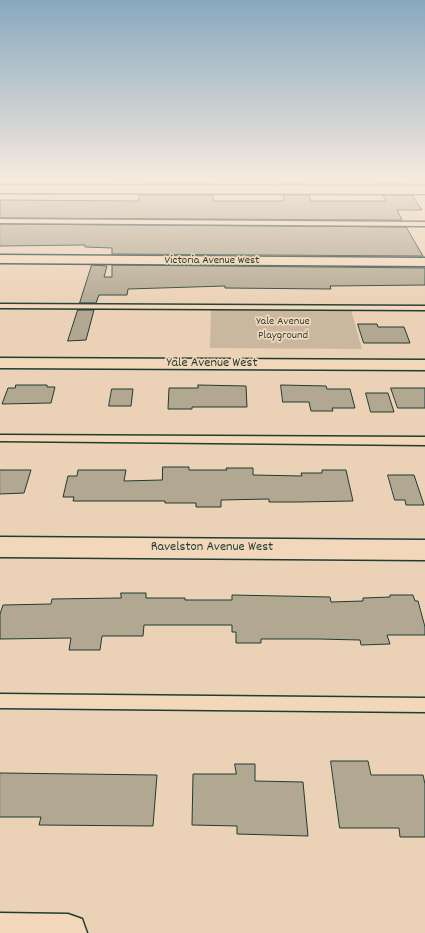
<!DOCTYPE html>
<style>
body{margin:0}
canvas{display:block;background:#ebd1b5}
</style>
<canvas width="425" height="933"></canvas>
<script>
const ctx = document.querySelector('canvas').getContext('2d');
ctx.lineJoin = 'round';
function fillPath(path, color) {
  ctx.fillStyle = color;
  ctx.fill(path, 'evenodd');
}
function trace(path, color, width, dash) {
  ctx.strokeStyle = color;
  ctx.lineWidth = width;
  ctx.lineCap = dash ? 'butt' : 'round';
  ctx.setLineDash(dash || []);
  ctx.stroke(path);
}
function drawText(font, color, halo, rows, align = 'center') {
  ctx.font = font + ' Dekko,sans-serif';
  ctx.lineWidth = 3.5;
  ctx.setLineDash([]);
  ctx.textBaseline = 'middle';
  ctx.strokeStyle = halo;
  ctx.fillStyle = color;
  for (const [text, x, y, turn = 0] of rows) {
    ctx.save();
    ctx.translate(x, y);
    ctx.rotate((+turn || 0) * Math.PI / 180);
    ctx.textAlign = isNaN(turn) ? turn : align;
    if (halo) ctx.strokeText(text, 0, 0);
    ctx.fillText(text, 0, 0);
    ctx.restore();
  }
}
const green = new Path2D(`
 M 211,309 L 351,310 L 362,349 L 210,348 Z`);
const building = new Path2D(`
 M 143,178 L 213,178 L 213,184 L 142,184 Z
 M 278,178 L 304,178 L 306,184 L 280,184 Z
 M 372,178 L 401,178 L 405,184 L 376,184 Z
 M 140,195 L 213,195 L 213,201 L 281,201 L 284,200 L 283,195 L 309,195 L 311,201 L 386,201 L 382,195 L 412,195 L 422,210 L 397,210 L 402,220 L 0,218 L 0,200 L 138,201 Z
 M 0,224 L 406,227 L 423,256 L 112,254 L 112,248 L 85,247 L 85,245 L 0,246 Z
 M 92,265 L 107,266 L 104,277 L 112,277 L 112,265 L 425,268 L 425,285 L 330,286 L 331,289 L 225,288 L 225,286 L 128,289 L 127,295 L 99,295 L 96,303 L 80,303 Z
 M 78,310 L 94,310 L 86,340 L 68,341 Z
 M 358,324 L 377,324 L 378,327 L 404,327 L 410,343 L 364,343 Z
 M 16,385 L 47,385 L 47,387 L 55,387 L 51,403 L 2,404 L 8,388 L 15,388 Z
 M 198,385 L 246,386 L 247,407 L 192,407 L 192,409 L 168,409 L 169,388 L 198,388 Z
 M 281,385 L 326,386 L 327,389 L 350,389 L 355,408 L 332,408 L 333,411 L 311,411 L 309,402 L 283,402 Z
 M 391,388 L 425,388 L 425,408 L 398,408 Z
 M 112,389 L 133,389 L 131,406 L 109,406 Z
 M 366,393 L 388,393 L 394,412 L 371,412 Z
 M 163,467 L 189,467 L 189,470 L 227,470 L 226,468 L 253,468 L 253,475 L 302,476 L 301,473 L 322,473 L 322,470 L 346,470 L 353,501 L 299,502 L 269,502 L 269,499 L 221,500 L 221,507 L 196,507 L 196,503 L 165,503 L 165,501 L 73,501 L 74,497 L 63,497 L 68,476 L 77,476 L 78,470 L 126,470 L 124,481 L 162,480 Z
 M 0,470 L 31,470 L 24,493 L 0,494 Z
 M 388,475 L 414,475 L 424,505 L 406,505 L 405,500 L 395,500 Z
 M 121,593 L 146,593 L 146,598 L 185,598 L 185,600 L 232,600 L 232,595 L 330,597 L 331,602 L 363,601 L 363,598 L 390,597 L 390,595 L 413,595 L 415,601 L 418,601 L 425,627 L 425,635 L 387,635 L 390,644 L 361,645 L 360,640 L 318,639 L 261,639 L 261,643 L 236,643 L 236,632 L 232,632 L 232,625 L 144,625 L 143,636 L 102,636 L 100,650 L 69,650 L 71,638 L 0,639 L 0,614 L 3,605 L 51,604 L 52,599 L 121,598 Z
 M 331,761 L 368,761 L 371,775 L 423,775 L 425,784 L 425,837 L 400,837 L 399,828 L 340,828 Z
 M 235,764 L 255,764 L 255,781 L 303,782 L 308,836 L 237,834 L 237,826 L 192,825 L 193,774 L 236,774 Z
 M 0,773 L 157,775 L 153,826 L 39,825 L 41,817 L 0,817 Z`);
const lane = new Path2D(`
 M 0,219 L 425,222 L 425,226 L 0,223 Z
 M 0,304 L 425,306 L 425,310 L 0,308 Z
 M 0,435 L 425,437 L 425,445 L 0,441 Z
 M 0,694 L 425,698 L 425,712 L 0,708 Z`);
const street = new Path2D(`
 M 0,255 L 425,258 L 425,266 L 0,263 Z
 M 0,358 L 425,360 L 425,370 L 0,368 Z
 M 0,537 L 425,540 L 425,560 L 0,557 Z
 M 0,913 L 68,914 L 82,919 L 87,933 L 0,933 Z`);
const secondary = new Path2D(`
 M 0,185 L 425,186 L 425,194 L 0,193 Z`);
const farStreetnames = [
 ["Victoria Avenue West",212,261]
];
const farParknames = [
 ["Yale Avenue",283,322],
 ["Playground",283,336]
];
const streetNames = [
 ["Yale Avenue West",212,364],
 ["Ravelston Avenue West",212,548]
];
fillPath(green, '#c9b89f');
fillPath(building, '#b2a790');
trace(building, '#1f3d34', 1);
trace(lane, '#1f3d34', 3);
trace(street, '#1f3d34', 3);
trace(secondary, '#1f3d34', 3);
fillPath(lane, '#f3d7ba');
fillPath(street, '#f3d7ba');
fillPath(secondary, '#f3d7ba');
const sky = ctx.createLinearGradient(0, 0, 0, 309);
sky.addColorStop(0, '#88a8bf');
sky.addColorStop(0.58, '#f6eade');
sky.addColorStop(1, '#f6eade00');
ctx.fillStyle = sky;
ctx.fillRect(0, 0, 425, 309);
drawText('12px', '#1f3d34', '#f3d7ba', farStreetnames);
drawText('12px', '#30493f', '#f3d7ba', farParknames);
drawText('14px', '#1f3d34', '#f3d7ba', streetNames);
</script>
